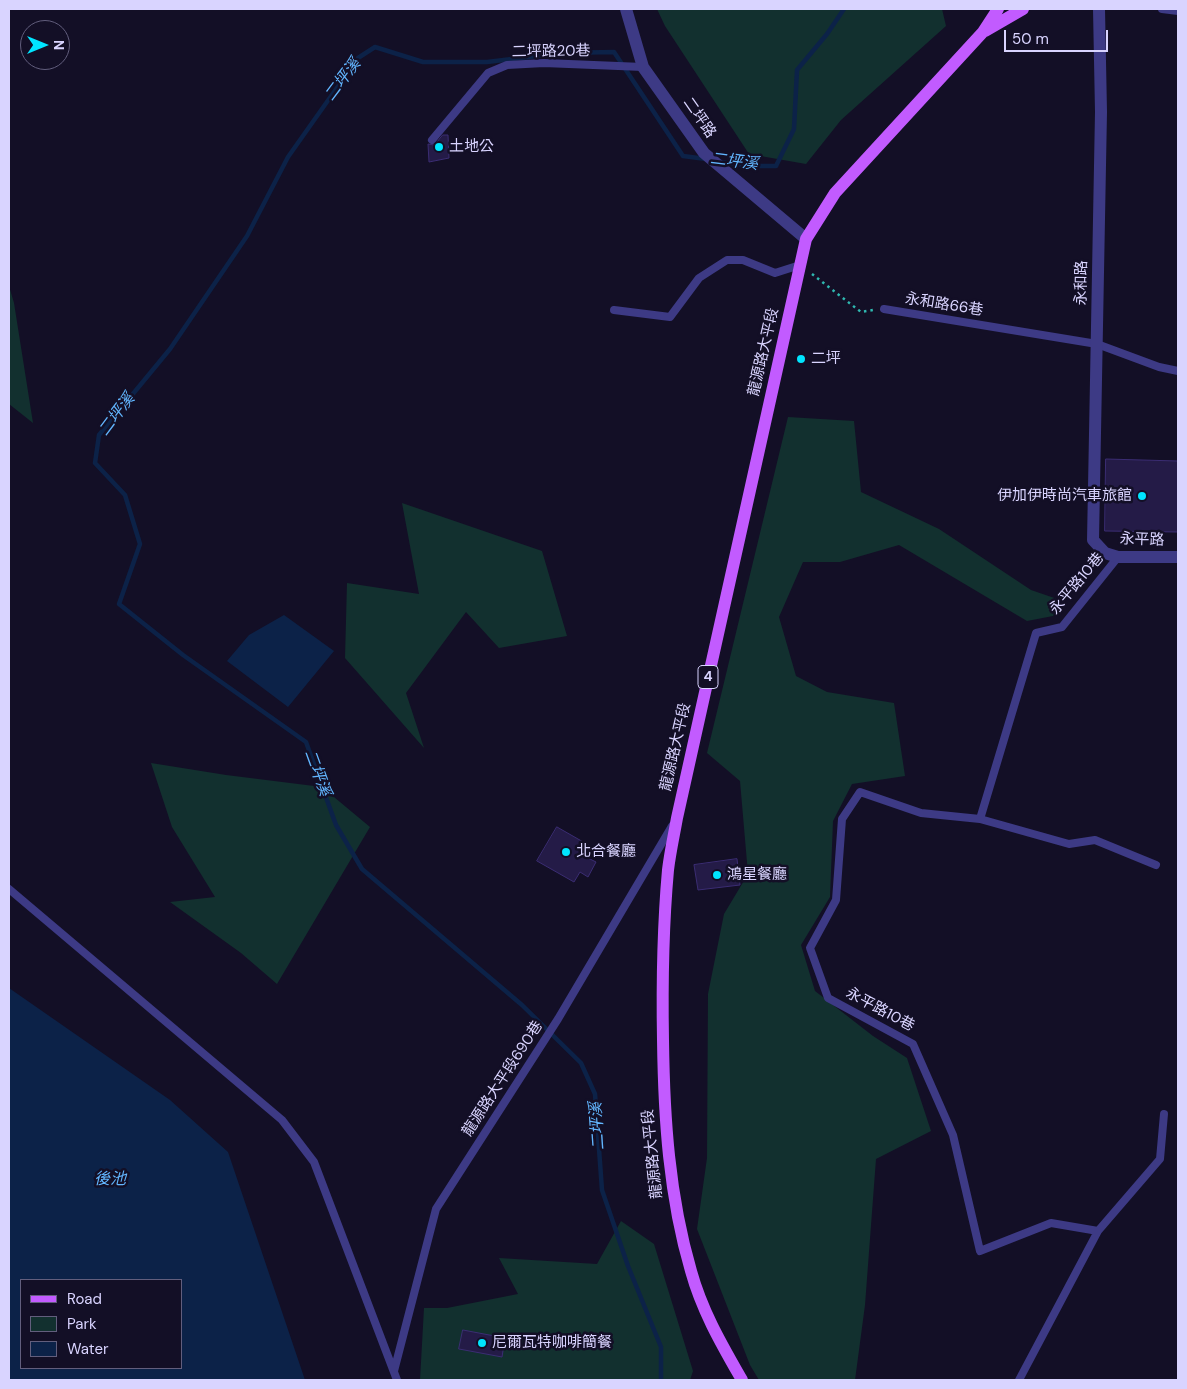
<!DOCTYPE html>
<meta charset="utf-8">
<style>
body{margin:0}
#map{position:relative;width:1187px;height:1389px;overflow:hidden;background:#130f26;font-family:"DM Sans",sans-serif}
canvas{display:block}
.frame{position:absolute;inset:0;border:10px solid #d9d4ff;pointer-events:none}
.legend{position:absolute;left:20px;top:1279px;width:162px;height:90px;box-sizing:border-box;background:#130f26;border:1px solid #625e7d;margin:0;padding:6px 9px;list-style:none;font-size:15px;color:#d9d4ff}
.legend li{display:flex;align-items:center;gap:10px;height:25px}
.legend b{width:25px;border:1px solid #625e7d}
.north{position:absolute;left:20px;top:20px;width:50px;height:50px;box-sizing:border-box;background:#130f26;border:1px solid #625e7d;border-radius:50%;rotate:90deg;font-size:14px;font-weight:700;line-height:20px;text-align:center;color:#d9d4ff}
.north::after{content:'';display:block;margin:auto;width:18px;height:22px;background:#00e5ff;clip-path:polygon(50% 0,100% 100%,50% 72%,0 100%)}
.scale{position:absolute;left:1004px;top:30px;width:104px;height:22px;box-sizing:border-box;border:2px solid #d9d4ff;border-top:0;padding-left:6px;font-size:15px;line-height:18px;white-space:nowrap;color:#d9d4ff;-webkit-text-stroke:4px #130f26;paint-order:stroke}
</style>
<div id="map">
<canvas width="1187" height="1389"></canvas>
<div class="frame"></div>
<ul class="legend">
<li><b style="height:6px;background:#c25bff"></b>Road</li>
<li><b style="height:14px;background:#12302f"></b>Park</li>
<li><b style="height:14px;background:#0c2248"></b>Water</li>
</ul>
<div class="north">N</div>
<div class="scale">50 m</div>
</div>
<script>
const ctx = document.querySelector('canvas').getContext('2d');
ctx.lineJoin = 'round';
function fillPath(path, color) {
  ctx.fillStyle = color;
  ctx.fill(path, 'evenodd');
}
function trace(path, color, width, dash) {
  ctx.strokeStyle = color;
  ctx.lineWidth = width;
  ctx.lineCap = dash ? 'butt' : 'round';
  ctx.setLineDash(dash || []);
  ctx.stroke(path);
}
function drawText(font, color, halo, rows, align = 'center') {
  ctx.font = font + ' "DM Sans","Noto Sans TC",sans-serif';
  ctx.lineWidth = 5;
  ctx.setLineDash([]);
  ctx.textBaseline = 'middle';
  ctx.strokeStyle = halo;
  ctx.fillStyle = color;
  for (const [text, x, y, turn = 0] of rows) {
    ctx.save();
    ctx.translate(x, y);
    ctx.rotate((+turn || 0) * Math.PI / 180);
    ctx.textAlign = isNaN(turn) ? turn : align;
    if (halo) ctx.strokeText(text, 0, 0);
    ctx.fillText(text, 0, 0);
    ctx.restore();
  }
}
const green = new Path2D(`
 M 657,9 L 942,9 L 946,26 L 841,120 L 806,164 L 749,154 L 665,26 Z
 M 9,286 L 14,303 L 33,423 L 9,404 Z
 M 788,417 L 854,421 L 861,492 L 939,529 L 1031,590 L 1066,602 L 1053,616 L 1027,621 L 899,545 L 840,562 L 803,562 L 779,617 L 796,676 L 827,692 L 894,703 L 905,776 L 852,784 L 833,821 L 830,897 L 801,945 L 815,991 L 873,1036 L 907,1058 L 931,1131 L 876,1159 L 865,1305 L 855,1380 L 759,1380 L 750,1365 L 697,1229 L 707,1158 L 708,994 L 724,914 L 748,874 L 740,781 L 707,753 Z
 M 402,503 L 542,551 L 567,636 L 499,648 L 466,612 L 406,693 L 424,748 L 345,658 L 347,583 L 419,594 Z
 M 151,763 L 226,775 L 322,787 L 370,827 L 277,984 L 241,953 L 170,902 L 215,897 L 172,827 Z
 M 621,1221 L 654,1244 L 693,1371 L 690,1380 L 420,1380 L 424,1308 L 447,1308 L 518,1294 L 499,1258 L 597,1264 Z`);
const water = new Path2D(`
 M 284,615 L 334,651 L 288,707 L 227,661 L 249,635 Z
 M 9,988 L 170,1100 L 228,1152 L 305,1380 L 9,1380 ZM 21,1280 L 181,1280 L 181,1368 L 21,1368 Z`);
const stream = new Path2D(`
 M 721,162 L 751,166 L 776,166 L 794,129 L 797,70 L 827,34 L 844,9
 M 661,1380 L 661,1347 L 628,1266 L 602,1190 L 595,1094 L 581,1063 L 522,1005 L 362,869 L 336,825 L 306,742 L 183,655 L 119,604 L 140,544 L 125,495 L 95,463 L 99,435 L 170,349 L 247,236 L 288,157 L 358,58 L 375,47 L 423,62 L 487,62 L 562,53 L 614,52 L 683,156 L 706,159`);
const building = new Path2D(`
 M 443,135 L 448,135 L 449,158 L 429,162 L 428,144 L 434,145 Z
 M 1106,459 L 1178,461 L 1178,532 L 1105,531 Z
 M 557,827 L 592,847 L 586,857 L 596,862 L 588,877 L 580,872 L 574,882 L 537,861 Z
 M 737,859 L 740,885 L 698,890 L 694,865 Z
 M 463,1330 L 505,1338 L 502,1357 L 459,1349 Z`);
const path = new Path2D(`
 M 812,274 L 861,312 L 873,310`);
const service = new Path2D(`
 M 1162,9 L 1178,11
 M 432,140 L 488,73 L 507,65 L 544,63 L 643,67
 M 884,309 L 1097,344 L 1159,367 L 1178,371
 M 614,310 L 670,317 L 699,278 L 727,260 L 743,260 L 775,273 L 800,265
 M 980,819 L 1069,844 L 1095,840 L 1156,865
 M 9,889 L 282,1120 L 314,1162 L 397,1380
 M 1098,1231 L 1160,1159 L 1164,1114
 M 394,1371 L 436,1209 L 558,1019 L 672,826
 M 1019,1380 L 1098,1231 L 1051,1223 L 980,1251 L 953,1135 L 913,1044 L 828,998 L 810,948 L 836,900 L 842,819 L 860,792 L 921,813 L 980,819 L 1036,633 L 1062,627 L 1118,557`);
const minor = new Path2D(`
 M 626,9 L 643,67 L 704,153 L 806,239
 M 1099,9 L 1101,112 L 1093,540 L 1105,553 L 1118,557 L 1178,557`);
const primary = new Path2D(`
 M 985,31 L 1023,9
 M 742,1380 C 722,1345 702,1311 691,1271 C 669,1196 664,1118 663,1040 C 662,984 663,926 668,870 C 670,853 674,835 677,818 L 806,239 L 835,193 L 983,32 L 998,9`);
const markers = [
 [439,147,5,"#00e5ff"],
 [801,359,5,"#00e5ff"],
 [1142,496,5,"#00e5ff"],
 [566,852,5,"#00e5ff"],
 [717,875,5,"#00e5ff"],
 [482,1343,5,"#00e5ff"]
];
const shields = [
 [708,677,20]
];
const shieldNames = [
 ["4",708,677]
];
const streetNames = [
 ["二坪路20巷",551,52,-1],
 ["二坪路",699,118,55],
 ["永和路",1082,283,-89],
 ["永和路66巷",944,305,9],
 ["龍源路大平段",764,352,-77],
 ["永平路",1142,540,2],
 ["永平路10巷",1077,584,-50],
 ["龍源路大平段",676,747,-77],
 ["永平路10巷",880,1010,28],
 ["龍源路大平段690巷",503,1079,-57],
 ["龍源路大平段",653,1154,-96]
];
const poiNames = [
 ["土地公",449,147],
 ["二坪",811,359],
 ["伊加伊時尚汽車旅館",1132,496,"right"],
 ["北合餐廳",576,852],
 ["鴻星餐廳",727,875],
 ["尼爾瓦特咖啡簡餐",492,1343]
];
const waterNames = [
 ["二坪溪",343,80,-53],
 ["二坪溪",734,162,7],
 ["二坪溪",117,415,-53],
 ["二坪溪",317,773,70],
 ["二坪溪",598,1126,-94],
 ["後池",110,1180]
];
fillPath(green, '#12302f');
fillPath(water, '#0c2248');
trace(stream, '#0c2248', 4.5);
fillPath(building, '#241b47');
trace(building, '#3b2d73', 1);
trace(path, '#2fb8b0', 2.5, [2.5, 4]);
trace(service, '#3d3a85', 8);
trace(minor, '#3d3a85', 12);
trace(primary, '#c25bff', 12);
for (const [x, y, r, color] of markers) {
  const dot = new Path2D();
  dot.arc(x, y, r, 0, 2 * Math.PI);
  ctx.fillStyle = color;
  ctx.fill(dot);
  trace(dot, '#130f26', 2);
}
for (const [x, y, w] of shields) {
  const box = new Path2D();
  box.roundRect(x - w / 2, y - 11.5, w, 23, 4);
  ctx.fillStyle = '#130f26';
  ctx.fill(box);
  trace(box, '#d9d4ff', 1);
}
drawText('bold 14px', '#d9d4ff', null, shieldNames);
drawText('15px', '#d9d4ff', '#130f26', streetNames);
drawText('15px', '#d9d4ff', '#130f26', poiNames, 'left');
drawText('italic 16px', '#62b6ff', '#130f26', waterNames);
</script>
